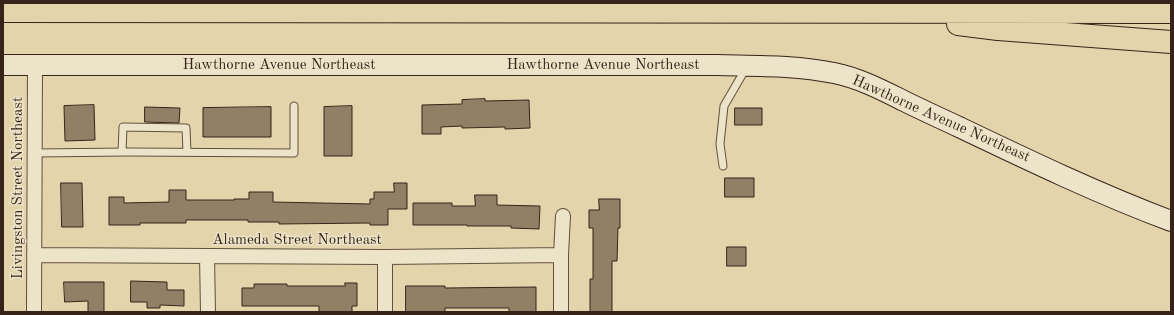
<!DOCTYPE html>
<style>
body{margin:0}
#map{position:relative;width:1174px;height:315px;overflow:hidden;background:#e4d4ab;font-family:"Old Standard TT",serif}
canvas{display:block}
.frame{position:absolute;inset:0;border:4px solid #36241a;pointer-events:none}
</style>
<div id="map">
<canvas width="1174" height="315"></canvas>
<div class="frame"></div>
</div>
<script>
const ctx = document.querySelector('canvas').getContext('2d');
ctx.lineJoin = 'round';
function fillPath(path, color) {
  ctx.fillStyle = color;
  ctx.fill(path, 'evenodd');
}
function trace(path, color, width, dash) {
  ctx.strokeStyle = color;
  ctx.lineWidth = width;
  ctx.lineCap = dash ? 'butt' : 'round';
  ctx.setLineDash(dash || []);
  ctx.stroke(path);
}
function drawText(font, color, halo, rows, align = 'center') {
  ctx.font = font + ' "Old Standard TT",serif';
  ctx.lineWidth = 3;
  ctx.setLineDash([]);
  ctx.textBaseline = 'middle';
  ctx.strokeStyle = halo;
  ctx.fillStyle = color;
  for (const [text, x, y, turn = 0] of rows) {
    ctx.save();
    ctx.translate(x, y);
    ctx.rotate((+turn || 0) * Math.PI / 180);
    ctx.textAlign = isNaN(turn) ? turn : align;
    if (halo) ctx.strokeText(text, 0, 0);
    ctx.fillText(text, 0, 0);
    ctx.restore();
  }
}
const building = new Path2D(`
 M 485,99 L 485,101 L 529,100 L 530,128 L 505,129 L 505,127 L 462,128 L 462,126 L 441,127 L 441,134 L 422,134 L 422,105 L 462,104 L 462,100 Z
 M 94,105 L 95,140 L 65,141 L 64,106 Z
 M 352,106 L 352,156 L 324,156 L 324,107 Z
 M 145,107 L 180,108 L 179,123 L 145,122 Z
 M 271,107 L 271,137 L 203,137 L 203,108 Z
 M 735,108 L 762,108 L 762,125 L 735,125 Z
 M 725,178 L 754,178 L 754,197 L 725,197 Z
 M 61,183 L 82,183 L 83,227 L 62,227 Z
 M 394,183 L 407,183 L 407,209 L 388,209 L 388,225 L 370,225 L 370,223 L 279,224 L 279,222 L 248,222 L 248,220 L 186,220 L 186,223 L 140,223 L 140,225 L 109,225 L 109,197 L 124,197 L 124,203 L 169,202 L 169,190 L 186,190 L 186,200 L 234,200 L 234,199 L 249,199 L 249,192 L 273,192 L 273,202 L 370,204 L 370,199 L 374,199 L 374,192 L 394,192 Z
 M 475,195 L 497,195 L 497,205 L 540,206 L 539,229 L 511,228 L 511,226 L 467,226 L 467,225 L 413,225 L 413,203 L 452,203 L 452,206 L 475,206 Z
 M 599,199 L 620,199 L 620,228 L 618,228 L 617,261 L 612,261 L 612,312 L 590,312 L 590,279 L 593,279 L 593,228 L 589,228 L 589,210 L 599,210 Z
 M 727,247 L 746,247 L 746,266 L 727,266 Z
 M 131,281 L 167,282 L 167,290 L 184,290 L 184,306 L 160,305 L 160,308 L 147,308 L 147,302 L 131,302 Z
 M 64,282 L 104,282 L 104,312 L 88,312 L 88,301 L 65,302 Z
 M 345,283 L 357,283 L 357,306 L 352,306 L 352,312 L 319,312 L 319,306 L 242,306 L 242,288 L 254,288 L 254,284 L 287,284 L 287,286 L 345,286 Z
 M 406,286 L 445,286 L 445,288 L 536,287 L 536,312 L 509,312 L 509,308 L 445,308 L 445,312 L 406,312 Z`);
const lane = new Path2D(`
 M 122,152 L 123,127 L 186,128 L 187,152
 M 35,153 L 128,152 L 294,153 L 294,106
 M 723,166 L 720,144 L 724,106 L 746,68`);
const street = new Path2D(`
 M 34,255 L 385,257 L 561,255
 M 207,256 L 208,312
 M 385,257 L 385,312
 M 34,312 L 35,65
 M 561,312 L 561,255 L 563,216`);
const secondary = new Path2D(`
 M 3,65 L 717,65 C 756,66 795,65 834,73 C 859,78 882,90 904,101 C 922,110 940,118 959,127 C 1028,160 1099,194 1171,221`);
const highway = new Path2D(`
 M 3,11 L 1171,12
 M 958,24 L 998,29 L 1171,42`);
const streetNames = [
 ["Hawthorne Avenue Northeast",279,65],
 ["Hawthorne Avenue Northeast",603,65],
 ["Hawthorne Avenue Northeast",941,119,24],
 ["Livingston Street Northeast",18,188,-90],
 ["Alameda Street Northeast",297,240]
];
fillPath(building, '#908065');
trace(building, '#36241a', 1);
trace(lane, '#62503e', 9);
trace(street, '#62503e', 16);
trace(secondary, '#36241a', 22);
trace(highway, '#36241a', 24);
trace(lane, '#ede3c8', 7);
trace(street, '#ede3c8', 14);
trace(secondary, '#ede3c8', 20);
trace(highway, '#e4d4ab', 22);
drawText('15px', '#36241a', '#ede3c8', streetNames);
</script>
